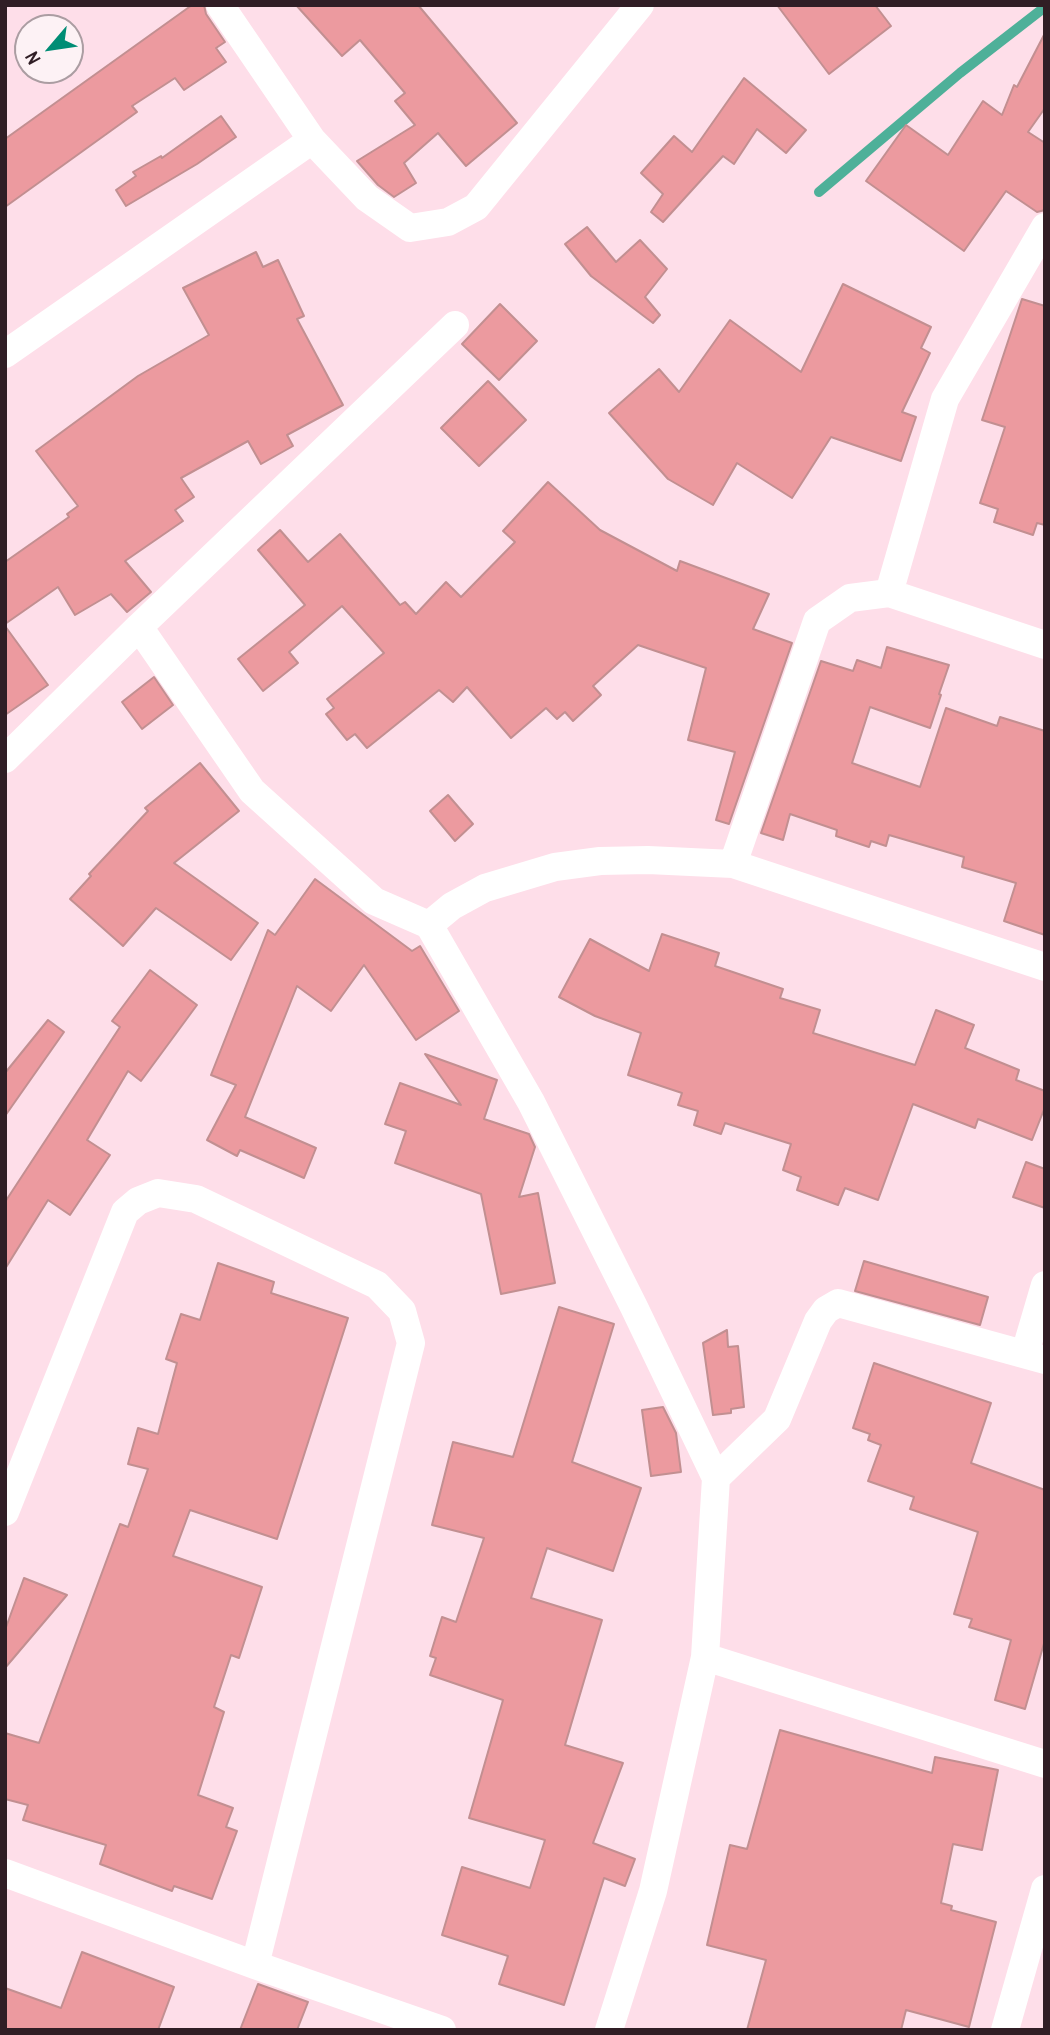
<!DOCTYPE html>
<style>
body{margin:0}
#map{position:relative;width:1050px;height:2035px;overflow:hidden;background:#fedee9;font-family:"Archivo Narrow",sans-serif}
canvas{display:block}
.frame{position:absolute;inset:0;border:7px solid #301e25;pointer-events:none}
.north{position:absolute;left:14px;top:14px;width:70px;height:70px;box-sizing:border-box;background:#fdf2f5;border:2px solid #ab9da2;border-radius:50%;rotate:241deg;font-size:19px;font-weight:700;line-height:28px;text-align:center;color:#301e25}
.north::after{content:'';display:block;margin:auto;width:24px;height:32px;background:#008d75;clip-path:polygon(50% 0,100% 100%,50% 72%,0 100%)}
</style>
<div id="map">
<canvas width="1050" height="2035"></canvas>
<div class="frame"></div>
<div class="north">N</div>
</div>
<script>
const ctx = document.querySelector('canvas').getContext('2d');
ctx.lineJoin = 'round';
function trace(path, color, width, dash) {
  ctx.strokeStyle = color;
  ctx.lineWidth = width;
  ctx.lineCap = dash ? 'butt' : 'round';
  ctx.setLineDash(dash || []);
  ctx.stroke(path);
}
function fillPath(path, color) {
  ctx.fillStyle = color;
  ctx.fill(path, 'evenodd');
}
const stream = new Path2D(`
 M 819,192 L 960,73 L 1045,7`);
const building = new Path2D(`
 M 192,5 L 204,5 L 206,14 L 225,42 L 216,48 L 226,62 L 184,90 L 175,78 L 132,106 L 137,112 L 5,207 L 5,139 Z
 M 296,5 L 418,5 L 517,123 L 466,166 L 438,133 L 404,163 L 416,183 L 394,197 L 378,185 L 357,161 L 415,125 L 395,101 L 405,93 L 360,40 L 342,56 Z
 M 777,5 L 875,5 L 891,26 L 829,74 Z
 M 1045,33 L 1045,108 L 1028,132 L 1045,143 L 1045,210 L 1037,212 L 1006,191 L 964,251 L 866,181 L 906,125 L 948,155 L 983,101 L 1002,115 L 1014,85 L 1017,87 Z
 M 744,78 L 806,130 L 786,153 L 757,129 L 734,164 L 723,156 L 663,222 L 651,212 L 663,194 L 641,173 L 674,136 L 692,152 Z
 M 221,116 L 236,137 L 197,164 L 126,206 L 116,190 L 136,176 L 133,172 L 161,156 L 162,158 Z
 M 587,227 L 616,262 L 640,240 L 667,269 L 645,297 L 660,315 L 653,323 L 591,276 L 565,244 Z
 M 256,252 L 263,267 L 278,260 L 304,316 L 297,319 L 343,405 L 287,435 L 293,446 L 261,464 L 248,441 L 181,478 L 194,497 L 175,510 L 183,521 L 125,561 L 151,592 L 127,612 L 111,594 L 75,615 L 58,587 L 5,624 L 5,562 L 69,517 L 67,514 L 78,506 L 36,451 L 138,376 L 209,335 L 183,288 Z
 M 843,284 L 931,327 L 921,348 L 930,353 L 902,412 L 916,417 L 901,461 L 831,437 L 792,498 L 737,463 L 713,505 L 668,479 L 609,413 L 659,369 L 679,392 L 730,320 L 801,372 Z
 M 1022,299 L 1045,306 L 1045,525 L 1037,523 L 1033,535 L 994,522 L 998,509 L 980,503 L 1005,427 L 982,420 Z
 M 500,304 L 537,341 L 499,380 L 462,344 Z
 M 488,381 L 526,420 L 479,466 L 441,428 Z
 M 548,482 L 600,530 L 677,571 L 680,561 L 769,594 L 753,629 L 792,643 L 729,824 L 716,820 L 735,752 L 688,740 L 706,668 L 638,645 L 593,686 L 601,695 L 573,721 L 565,712 L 557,719 L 546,708 L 511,738 L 467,687 L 453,702 L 439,690 L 367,748 L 355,734 L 347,740 L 326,714 L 334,708 L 327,699 L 384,653 L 342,606 L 289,652 L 298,663 L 263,691 L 238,659 L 305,605 L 258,550 L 280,530 L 308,562 L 340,534 L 400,605 L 405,602 L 416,614 L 446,582 L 461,597 L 515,542 L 503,531 Z
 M 5,626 L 48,685 L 5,715 Z
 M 887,647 L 949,665 L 939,694 L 941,695 L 930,728 L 870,707 L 852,763 L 920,787 L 946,708 L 997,726 L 1000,717 L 1045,731 L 1045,935 L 1004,921 L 1016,883 L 962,867 L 964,857 L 889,835 L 886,846 L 871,841 L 869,847 L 836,836 L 837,830 L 790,814 L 783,840 L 761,833 L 821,661 L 853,671 L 857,660 L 881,668 Z
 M 154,677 L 173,705 L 142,729 L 122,702 Z
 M 200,763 L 239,811 L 174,863 L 258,923 L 231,960 L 156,908 L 123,946 L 70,899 L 91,876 L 89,874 L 148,811 L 145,808 Z
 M 448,795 L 473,824 L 455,841 L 430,811 Z
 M 315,879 L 412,951 L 420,946 L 459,1011 L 416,1040 L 364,965 L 331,1011 L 297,986 L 245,1117 L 316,1148 L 304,1178 L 240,1150 L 237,1156 L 207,1140 L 236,1085 L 211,1075 L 268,930 L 275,935 Z
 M 662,934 L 719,953 L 715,966 L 783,989 L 780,998 L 820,1010 L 813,1033 L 915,1065 L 936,1010 L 974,1025 L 965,1048 L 1019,1070 L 1016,1080 L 1045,1091 L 1045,1107 L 1032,1140 L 978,1119 L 975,1128 L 913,1104 L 878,1200 L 845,1188 L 838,1205 L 797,1190 L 801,1177 L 783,1170 L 791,1144 L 725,1123 L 721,1134 L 694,1125 L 698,1111 L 678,1105 L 682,1093 L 628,1075 L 641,1033 L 595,1016 L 559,997 L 590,939 L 649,971 Z
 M 150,970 L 197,1005 L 141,1081 L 128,1071 L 87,1140 L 110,1155 L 70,1215 L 48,1200 L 5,1269 L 5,1202 L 120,1027 L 112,1021 Z
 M 48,1020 L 64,1032 L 5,1116 L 5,1073 Z
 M 425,1054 L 497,1080 L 484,1119 L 529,1134 L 535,1147 L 519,1197 L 538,1193 L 555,1283 L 501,1294 L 481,1194 L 395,1163 L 406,1131 L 385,1124 L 400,1083 L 461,1105 Z
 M 1026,1162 L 1045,1169 L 1045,1208 L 1013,1197 Z
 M 864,1261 L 988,1297 L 980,1325 L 855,1291 Z
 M 218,1263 L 274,1282 L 271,1293 L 348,1318 L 277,1539 L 190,1510 L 173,1556 L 262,1587 L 239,1658 L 231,1655 L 214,1707 L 224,1712 L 198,1795 L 233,1808 L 226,1827 L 237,1831 L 212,1899 L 174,1886 L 172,1891 L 100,1864 L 106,1845 L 23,1820 L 28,1805 L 5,1799 L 5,1733 L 39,1743 L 120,1524 L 128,1527 L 148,1469 L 128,1464 L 138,1428 L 158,1434 L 177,1363 L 166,1359 L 181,1314 L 200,1320 Z
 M 559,1307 L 614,1324 L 572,1462 L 641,1488 L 613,1571 L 547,1548 L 531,1598 L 602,1620 L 565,1745 L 623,1763 L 593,1843 L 635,1859 L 625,1886 L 604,1878 L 564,2005 L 499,1984 L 508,1956 L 442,1935 L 462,1867 L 530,1888 L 545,1840 L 469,1818 L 503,1700 L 430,1675 L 436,1658 L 430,1656 L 442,1617 L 456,1622 L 484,1538 L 432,1525 L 453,1442 L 513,1457 Z
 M 727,1330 L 728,1347 L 738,1346 L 744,1407 L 731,1409 L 731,1413 L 713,1415 L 703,1343 Z
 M 874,1363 L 991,1403 L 971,1463 L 1045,1490 L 1045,1640 L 1025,1709 L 995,1700 L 1011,1640 L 969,1627 L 972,1619 L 954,1614 L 978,1532 L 910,1509 L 914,1497 L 868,1481 L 881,1445 L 868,1440 L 870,1434 L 853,1428 Z
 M 663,1407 L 676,1433 L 681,1472 L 651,1476 L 642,1410 Z
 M 24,1578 L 67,1595 L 5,1668 L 5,1630 Z
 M 780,1730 L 932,1773 L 935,1757 L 998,1770 L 982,1850 L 953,1844 L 941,1903 L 952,1906 L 951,1910 L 996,1922 L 969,2027 L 906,2010 L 901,2030 L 747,2030 L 766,1960 L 707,1945 L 730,1845 L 747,1849 Z
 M 82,1952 L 174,1987 L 158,2030 L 5,2030 L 5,1988 L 61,2008 Z
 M 258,1984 L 308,2002 L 297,2030 L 240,2030 Z`);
const minor = new Path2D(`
 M 220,5 L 312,140 L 367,198 L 410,228 L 448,222 L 476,207 L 640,5
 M 5,354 L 312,140
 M 889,593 L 945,399 L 1045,227
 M 139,627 L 455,325
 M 5,759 L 139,627 L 252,791 L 374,901 L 429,925 L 531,1102 L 634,1307 L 716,1478 L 705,1657 L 653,1891 L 609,2030
 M 733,864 L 817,621 L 850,598 L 889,593 L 1045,645
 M 429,925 L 452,906 L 485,888 L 555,867 L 600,861 L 648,860 L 733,864 L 1045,967
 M 1025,1353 L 1045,1285
 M 716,1478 L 777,1419 L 818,1321 L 826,1310 L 838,1303 L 1045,1360
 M 5,1512 L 125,1212 L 138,1201 L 158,1193 L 196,1199 L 377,1285 L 402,1311 L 411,1343 L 255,1965
 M 705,1657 L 1045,1764
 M 5,1873 L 255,1965 L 442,2030
 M 1005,2030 L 1045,1889`);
trace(stream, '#4eb099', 10);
fillPath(building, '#ec9a9f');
trace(building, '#c28f91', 2);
trace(minor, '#fff', 28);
</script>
